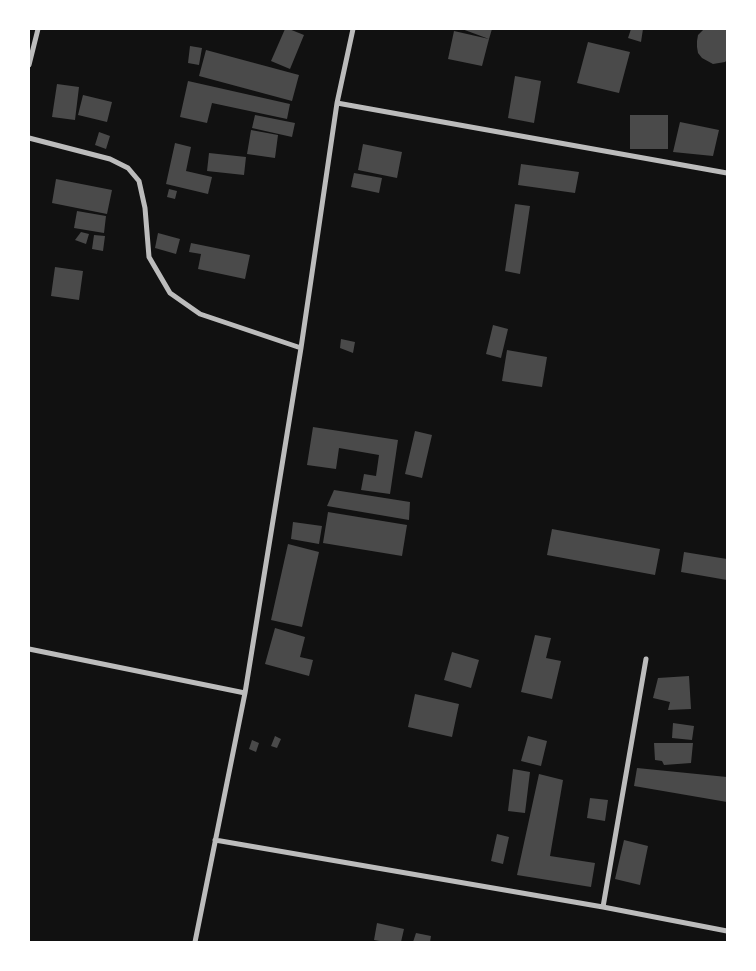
<!DOCTYPE html>
<style>
body{margin:0}
#map{position:relative;width:756px;height:971px;overflow:hidden;background:#111;font-family:Ubuntu,sans-serif}
canvas{display:block}
.frame{position:absolute;inset:0;border:30px solid #fff;pointer-events:none}
</style>
<div id="map">
<canvas width="756" height="971"></canvas>
<div class="frame"></div>
</div>
<script>
const ctx = document.querySelector('canvas').getContext('2d');
ctx.lineJoin = 'round';
function fillPath(path, color) {
  ctx.fillStyle = color;
  ctx.fill(path, 'evenodd');
}
function trace(path, color, width, dash) {
  ctx.strokeStyle = color;
  ctx.lineWidth = width;
  ctx.lineCap = dash ? 'butt' : 'round';
  ctx.setLineDash(dash || []);
  ctx.stroke(path);
}
const building = new Path2D(`
 M 285,29 L 289,29 L 304,35 L 290,69 L 271,61 Z
 M 462,29 L 492,29 L 489,39 Z
 M 631,29 L 643,29 L 641,42 L 628,38 Z
 M 704,29 L 727,29 L 727,60 L 725,62 L 713,64 L 702,58 L 698,53 L 697,47 L 697,41 L 698,35 Z
 M 454,31 L 489,39 L 482,66 L 448,59 Z
 M 588,42 L 630,52 L 619,93 L 577,83 Z
 M 190,46 L 202,48 L 199,65 L 188,63 Z
 M 206,50 L 299,75 L 292,101 L 199,76 Z
 M 515,76 L 541,81 L 534,123 L 508,118 Z
 M 188,81 L 290,104 L 287,119 L 212,103 L 207,123 L 180,117 Z
 M 57,84 L 79,87 L 75,120 L 52,117 Z
 M 83,95 L 112,102 L 107,122 L 78,115 Z
 M 255,115 L 295,123 L 292,137 L 252,128 Z
 M 630,115 L 668,115 L 668,149 L 630,149 Z
 M 680,122 L 719,130 L 713,156 L 673,152 Z
 M 251,130 L 278,135 L 275,158 L 247,154 Z
 M 99,132 L 110,136 L 106,149 L 95,145 Z
 M 175,143 L 191,147 L 186,171 L 212,177 L 208,194 L 166,184 Z
 M 363,144 L 402,152 L 397,178 L 358,170 Z
 M 209,153 L 246,157 L 244,175 L 207,171 Z
 M 521,164 L 579,172 L 575,193 L 518,185 Z
 M 354,173 L 382,178 L 379,193 L 351,187 Z
 M 56,179 L 112,190 L 107,214 L 52,203 Z
 M 169,189 L 177,191 L 175,199 L 167,197 Z
 M 515,204 L 530,206 L 520,274 L 505,271 Z
 M 77,211 L 106,216 L 104,233 L 74,228 Z
 M 81,232 L 89,234 L 86,244 L 75,240 Z
 M 158,233 L 180,239 L 176,254 L 155,248 Z
 M 94,235 L 105,236 L 103,251 L 92,249 Z
 M 191,243 L 250,255 L 245,279 L 198,269 L 201,254 L 189,252 Z
 M 55,267 L 83,271 L 79,300 L 51,296 Z
 M 493,325 L 508,329 L 501,358 L 486,354 Z
 M 341,339 L 355,342 L 353,353 L 340,348 Z
 M 507,350 L 547,357 L 542,387 L 502,381 Z
 M 313,427 L 398,440 L 390,494 L 361,490 L 364,474 L 376,476 L 379,455 L 339,448 L 336,469 L 307,465 Z
 M 415,431 L 432,435 L 422,478 L 405,474 Z
 M 334,490 L 410,502 L 409,520 L 327,506 Z
 M 328,512 L 407,525 L 402,556 L 323,543 Z
 M 293,522 L 322,526 L 319,544 L 291,539 Z
 M 552,529 L 660,549 L 655,575 L 547,555 Z
 M 288,544 L 319,552 L 302,627 L 271,620 Z
 M 684,552 L 727,559 L 727,580 L 681,572 Z
 M 275,628 L 305,637 L 300,657 L 313,660 L 309,676 L 265,664 Z
 M 535,635 L 551,638 L 546,658 L 561,661 L 552,699 L 521,692 Z
 M 452,652 L 479,660 L 471,688 L 444,680 Z
 M 689,676 L 691,709 L 668,710 L 670,702 L 653,698 L 658,678 Z
 M 415,694 L 459,704 L 452,737 L 408,727 Z
 M 673,723 L 694,726 L 692,740 L 672,738 Z
 M 275,736 L 281,739 L 277,748 L 271,746 Z
 M 528,736 L 547,741 L 541,766 L 521,761 Z
 M 252,740 L 259,743 L 256,752 L 249,749 Z
 M 654,743 L 693,743 L 691,763 L 664,765 L 662,761 L 655,760 Z
 M 637,768 L 727,777 L 727,802 L 634,786 Z
 M 513,769 L 530,772 L 525,813 L 508,811 Z
 M 539,774 L 563,780 L 550,856 L 595,863 L 591,887 L 517,875 Z
 M 590,798 L 608,800 L 605,821 L 587,818 Z
 M 497,834 L 509,837 L 503,864 L 491,861 Z
 M 624,840 L 648,846 L 640,885 L 615,879 Z
 M 377,923 L 404,929 L 401,942 L 385,942 L 374,940 Z
 M 416,933 L 431,936 L 430,942 L 413,942 Z`);
const minor = new Path2D(`
 M 29,65 L 38,29
 M 337,103 L 727,173
 M 29,138 L 110,159 L 128,168 L 139,181 L 145,208 L 149,257 L 170,293 L 200,314 L 301,348
 M 29,649 L 245,693
 M 215,840 L 603,907 L 727,931
 M 603,907 L 646,659
 M 195,942 L 245,693 L 301,348 L 337,103 L 353,29`);
fillPath(building, '#4a4a4a');
trace(minor, '#bcbcbc', 5);
</script>
